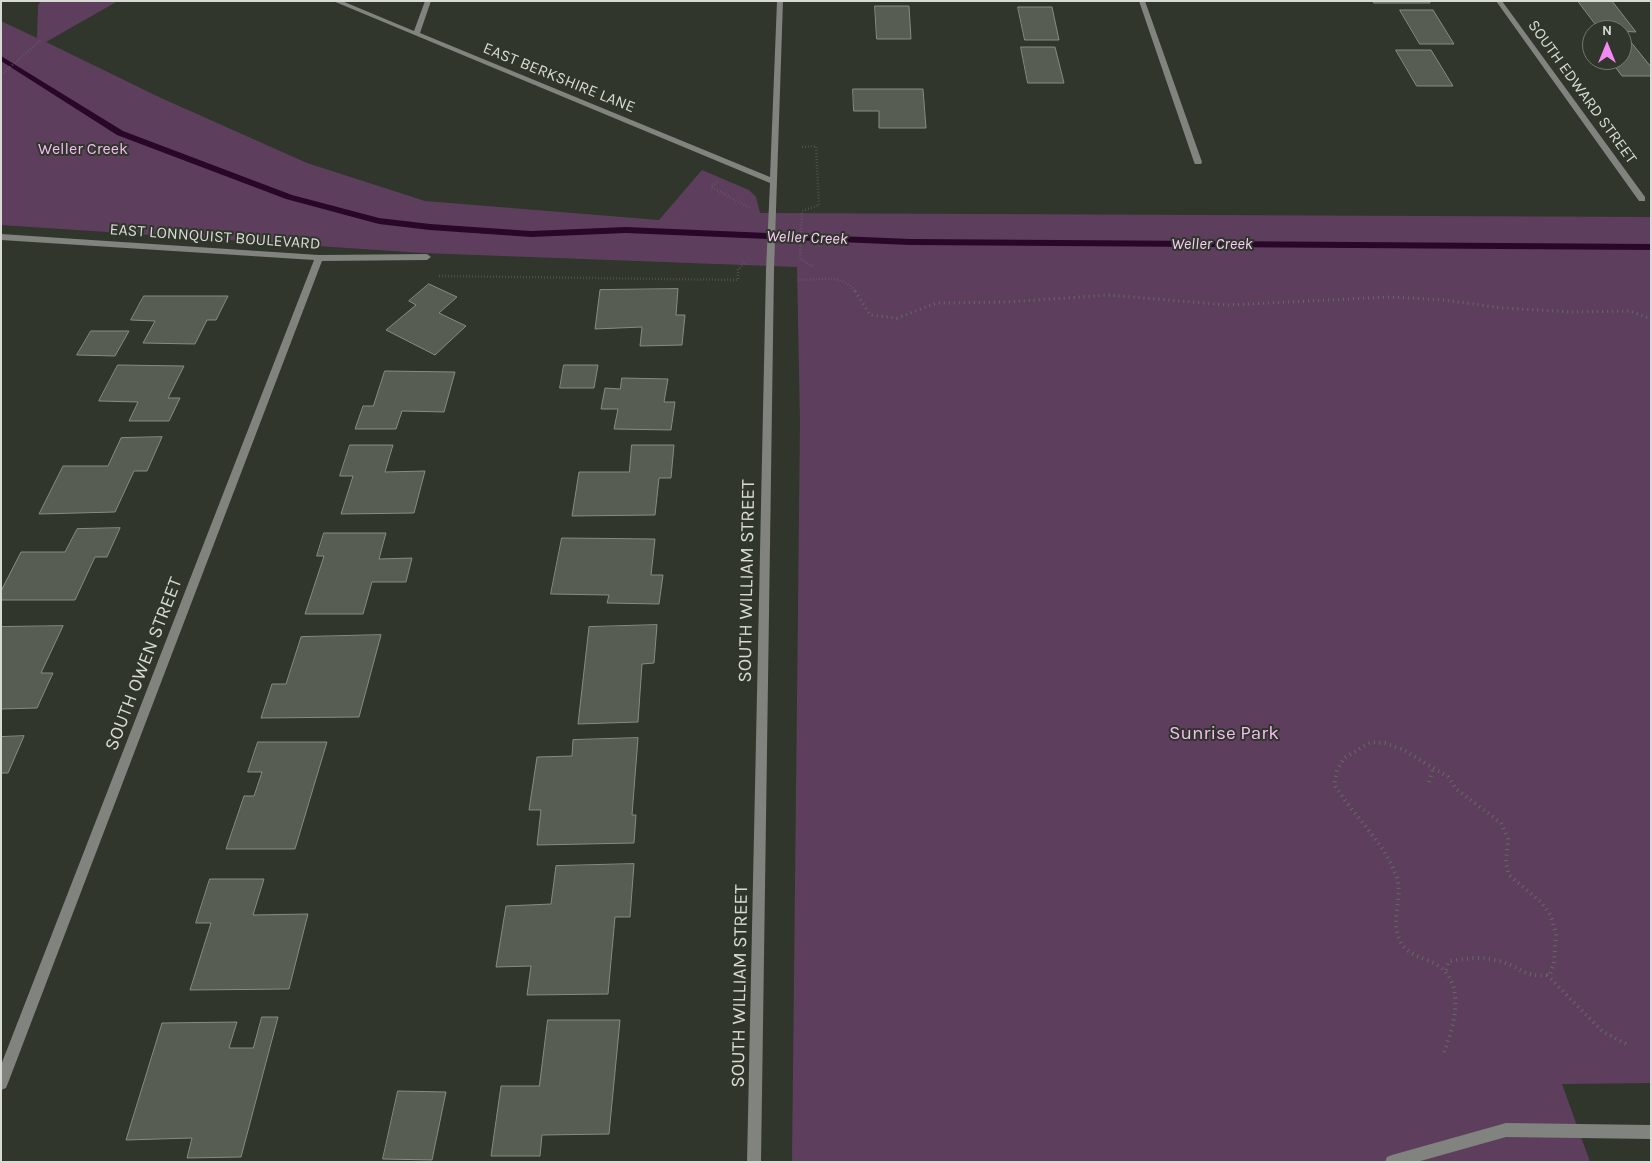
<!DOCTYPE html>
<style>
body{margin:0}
#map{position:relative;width:1652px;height:1163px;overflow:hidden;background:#30362b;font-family:Karla,sans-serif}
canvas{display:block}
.frame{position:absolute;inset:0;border:2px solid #d7dbd4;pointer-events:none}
.north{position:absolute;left:1582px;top:20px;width:50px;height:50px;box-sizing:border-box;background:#30362b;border:1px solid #73786f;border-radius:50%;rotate:0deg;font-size:14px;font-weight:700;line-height:20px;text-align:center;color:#d7dbd4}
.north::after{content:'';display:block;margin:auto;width:18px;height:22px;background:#f38af2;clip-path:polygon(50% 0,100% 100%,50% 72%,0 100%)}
</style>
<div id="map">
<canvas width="1652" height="1163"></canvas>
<div class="frame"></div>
<div class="north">N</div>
</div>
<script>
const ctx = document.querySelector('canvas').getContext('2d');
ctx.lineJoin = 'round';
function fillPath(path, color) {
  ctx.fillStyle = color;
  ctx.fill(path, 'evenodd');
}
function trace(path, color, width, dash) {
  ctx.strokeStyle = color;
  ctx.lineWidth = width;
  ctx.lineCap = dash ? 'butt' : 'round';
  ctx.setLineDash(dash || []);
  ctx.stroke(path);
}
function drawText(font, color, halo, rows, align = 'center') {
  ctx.font = font + ' Karla,sans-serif';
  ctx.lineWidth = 4;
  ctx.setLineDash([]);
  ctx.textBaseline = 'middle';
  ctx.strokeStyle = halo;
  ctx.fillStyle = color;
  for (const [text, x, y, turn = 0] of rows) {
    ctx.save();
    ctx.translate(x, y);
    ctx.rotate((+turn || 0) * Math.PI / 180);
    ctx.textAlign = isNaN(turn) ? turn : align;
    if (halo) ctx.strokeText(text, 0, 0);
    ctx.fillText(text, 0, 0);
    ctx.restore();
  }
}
const green = new Path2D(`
 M 41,1 L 118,1 L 46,42 L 161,98 L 307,163 L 425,201 L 659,220 L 702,170 L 749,190 L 756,197 L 760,213 L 1651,217 L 1651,1083 L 1562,1084 L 1590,1162 L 792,1162 L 800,422 L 797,267 L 423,253 L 1,225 L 1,21 L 37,38 L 38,5 Z`);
const stream = new Path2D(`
 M 1,56 L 123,131 L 292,195 L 379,218 L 430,224 L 531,231 L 626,227 L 910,239 L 1651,244 L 1651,250 L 910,245 L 626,233 L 531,237 L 430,230 L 379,224 L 286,199 L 117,135 L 1,61 Z`);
const building = new Path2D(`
 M 1373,1 L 1429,1 L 1430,3 L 1374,3 Z
 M 1578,1 L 1612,1 L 1636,32 L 1600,30 Z
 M 875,6 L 909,6 L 911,39 L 877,39 Z
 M 1018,7 L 1052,7 L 1059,40 L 1025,40 Z
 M 1400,10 L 1433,10 L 1454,44 L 1420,44 Z
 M 1622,41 L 1630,41 L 1651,67 L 1651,76 L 1622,76 L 1610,60 L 1622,60 Z
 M 1021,47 L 1055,47 L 1064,83 L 1028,83 Z
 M 1396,50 L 1431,50 L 1453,86 L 1417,86 Z
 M 853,89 L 923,89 L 926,128 L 879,128 L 879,111 L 854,111 Z
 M 429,284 L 457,297 L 439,313 L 466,326 L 435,355 L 386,330 L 416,305 L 409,301 Z
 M 678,289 L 676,315 L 685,315 L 682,345 L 640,346 L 642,327 L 595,329 L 600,290 Z
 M 144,296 L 228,296 L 216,320 L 207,320 L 195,344 L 143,343 L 155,321 L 131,320 Z
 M 91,331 L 129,331 L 115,356 L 77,355 Z
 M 118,365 L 184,366 L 168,398 L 180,398 L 169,421 L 129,421 L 138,402 L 99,401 Z
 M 564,365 L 598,365 L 594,388 L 560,388 Z
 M 385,371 L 455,372 L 444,412 L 402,411 L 396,429 L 355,429 L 363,406 L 373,406 Z
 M 622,378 L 668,379 L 664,402 L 675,402 L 671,430 L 614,429 L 618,409 L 601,409 L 605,388 L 620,389 Z
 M 162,437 L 147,471 L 134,471 L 115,512 L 39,514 L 63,466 L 108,466 L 121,438 Z
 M 350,445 L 393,445 L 385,472 L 425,471 L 414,513 L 341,514 L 353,476 L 340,476 Z
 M 632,445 L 674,445 L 671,478 L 659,478 L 655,515 L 572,516 L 579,472 L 629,472 Z
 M 120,528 L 107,557 L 95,557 L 75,600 L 1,600 L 1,591 L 21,552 L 65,552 L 77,529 Z
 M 324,533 L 386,533 L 379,559 L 412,558 L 406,582 L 372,582 L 363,614 L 305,614 L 324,556 L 317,556 Z
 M 562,538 L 655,539 L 651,575 L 663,575 L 659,604 L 607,603 L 609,595 L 551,594 Z
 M 657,625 L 654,663 L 642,664 L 638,722 L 578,724 L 589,627 Z
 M 63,626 L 41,673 L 53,673 L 37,708 L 1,709 L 1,627 Z
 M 381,635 L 359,717 L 261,718 L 272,684 L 286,684 L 301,637 Z
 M 24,736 L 8,773 L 1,773 L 1,737 Z
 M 638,738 L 632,815 L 636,815 L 634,843 L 537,845 L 541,810 L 529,810 L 537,757 L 572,756 L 573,740 Z
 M 258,742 L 327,742 L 295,849 L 226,849 L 244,796 L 254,796 L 262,772 L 248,772 Z
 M 634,864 L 630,917 L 615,917 L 608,994 L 527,995 L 531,966 L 496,967 L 506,906 L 551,904 L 556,866 Z
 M 210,879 L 264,879 L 253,915 L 308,914 L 289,989 L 190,990 L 211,923 L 196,923 Z
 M 262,1017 L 278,1017 L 241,1157 L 187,1158 L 192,1138 L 126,1140 L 162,1023 L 237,1022 L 229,1048 L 253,1048 Z
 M 548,1020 L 620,1020 L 609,1134 L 542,1135 L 540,1156 L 491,1156 L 501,1086 L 539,1086 Z
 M 398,1091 L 446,1092 L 432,1160 L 383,1159 Z`);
const pathFar2 = new Path2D(`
 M 1,75 L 40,41
 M 802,147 L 816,146 L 819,205 L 802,211 L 800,259 L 814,267
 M 717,182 L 711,187 L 750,208
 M 439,276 L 738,280 L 738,269 L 745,263
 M 798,280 C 817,280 844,273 856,292`);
const pathFar1 = new Path2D(`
 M 855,291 L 870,315 L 897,318 L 937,303 L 1008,302 L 1109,295 L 1227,305 L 1390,297 L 1444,300 L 1502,308 L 1574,312 L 1630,311 L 1651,319`);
const path = new Path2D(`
 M 1429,782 L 1433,768
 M 1547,975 L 1602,1031 L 1628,1045
 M 1444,1052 C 1456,1021 1468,975 1427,960 C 1415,955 1404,952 1399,938 C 1391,919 1403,897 1397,878 C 1385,842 1353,816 1334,784 L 1337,771 L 1344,758 L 1371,742 L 1385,743 L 1404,750 L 1448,777 L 1456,789 L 1501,823 L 1508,839 L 1506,863 L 1509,875 L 1542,903 L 1551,916 L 1556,934 L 1554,963 L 1550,975 C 1521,978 1520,965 1495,960 C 1479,956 1465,959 1449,961 L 1446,971`);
const minor = new Path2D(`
 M 333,1 L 342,1 L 414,31 L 425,1 L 431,1 L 420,33 L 770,177 L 777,1 L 783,1 L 774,270 L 761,1162 L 747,1162 L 766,270 L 770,183 Z
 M 1139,1 L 1145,1 L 1202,162 L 1201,164 L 1195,164 L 1194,162 Z
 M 1496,1 L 1502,1 L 1645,197 L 1645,201 L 1639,201 Z
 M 1,234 L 319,255 L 427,254 L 431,257 L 427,260 L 322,261 L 8,1083 L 6,1088 L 1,1090 L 1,1065 L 314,260 L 1,240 Z
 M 1506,1123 L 1651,1125 L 1651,1139 L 1506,1137 L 1417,1162 L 1385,1162 L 1387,1157 L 1392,1155 Z`);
const farStreetnames = [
 ["EAST BERKSHIRE LANE",559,78,22],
 ["SOUTH EDWARD STREET",1582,92,54],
 ["EAST LONNQUIST BOULEVARD",215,237,4]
];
const farParknames = [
 ["Weller Creek",83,149]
];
const farWaternames = [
 ["Weller Creek",807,238,2],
 ["Weller Creek",1212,244]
];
const streetNames = [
 ["SOUTH WILLIAM STREET",747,581,-89],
 ["SOUTH OWEN STREET",144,664,-69],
 ["SOUTH WILLIAM STREET",740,986,-89]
];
const parkNames = [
 ["Sunrise Park",1224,734]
];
fillPath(green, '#5d3f5d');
fillPath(stream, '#280728');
fillPath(building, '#575d52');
trace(building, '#858c80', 1);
trace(pathFar2, '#666b61', 2.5, [0.5, 2.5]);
trace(pathFar1, '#666b61', 3, [1, 4]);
trace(path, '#666b61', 4, [1, 4.5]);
fillPath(minor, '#80837e');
drawText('16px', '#d7dbd4', '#30362b', farStreetnames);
drawText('16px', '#f7baf5', '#30362b', farParknames);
drawText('italic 16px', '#fdccfb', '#30362b', farWaternames);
drawText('19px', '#d7dbd4', '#30362b', streetNames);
drawText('19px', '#f7baf5', '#30362b', parkNames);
</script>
